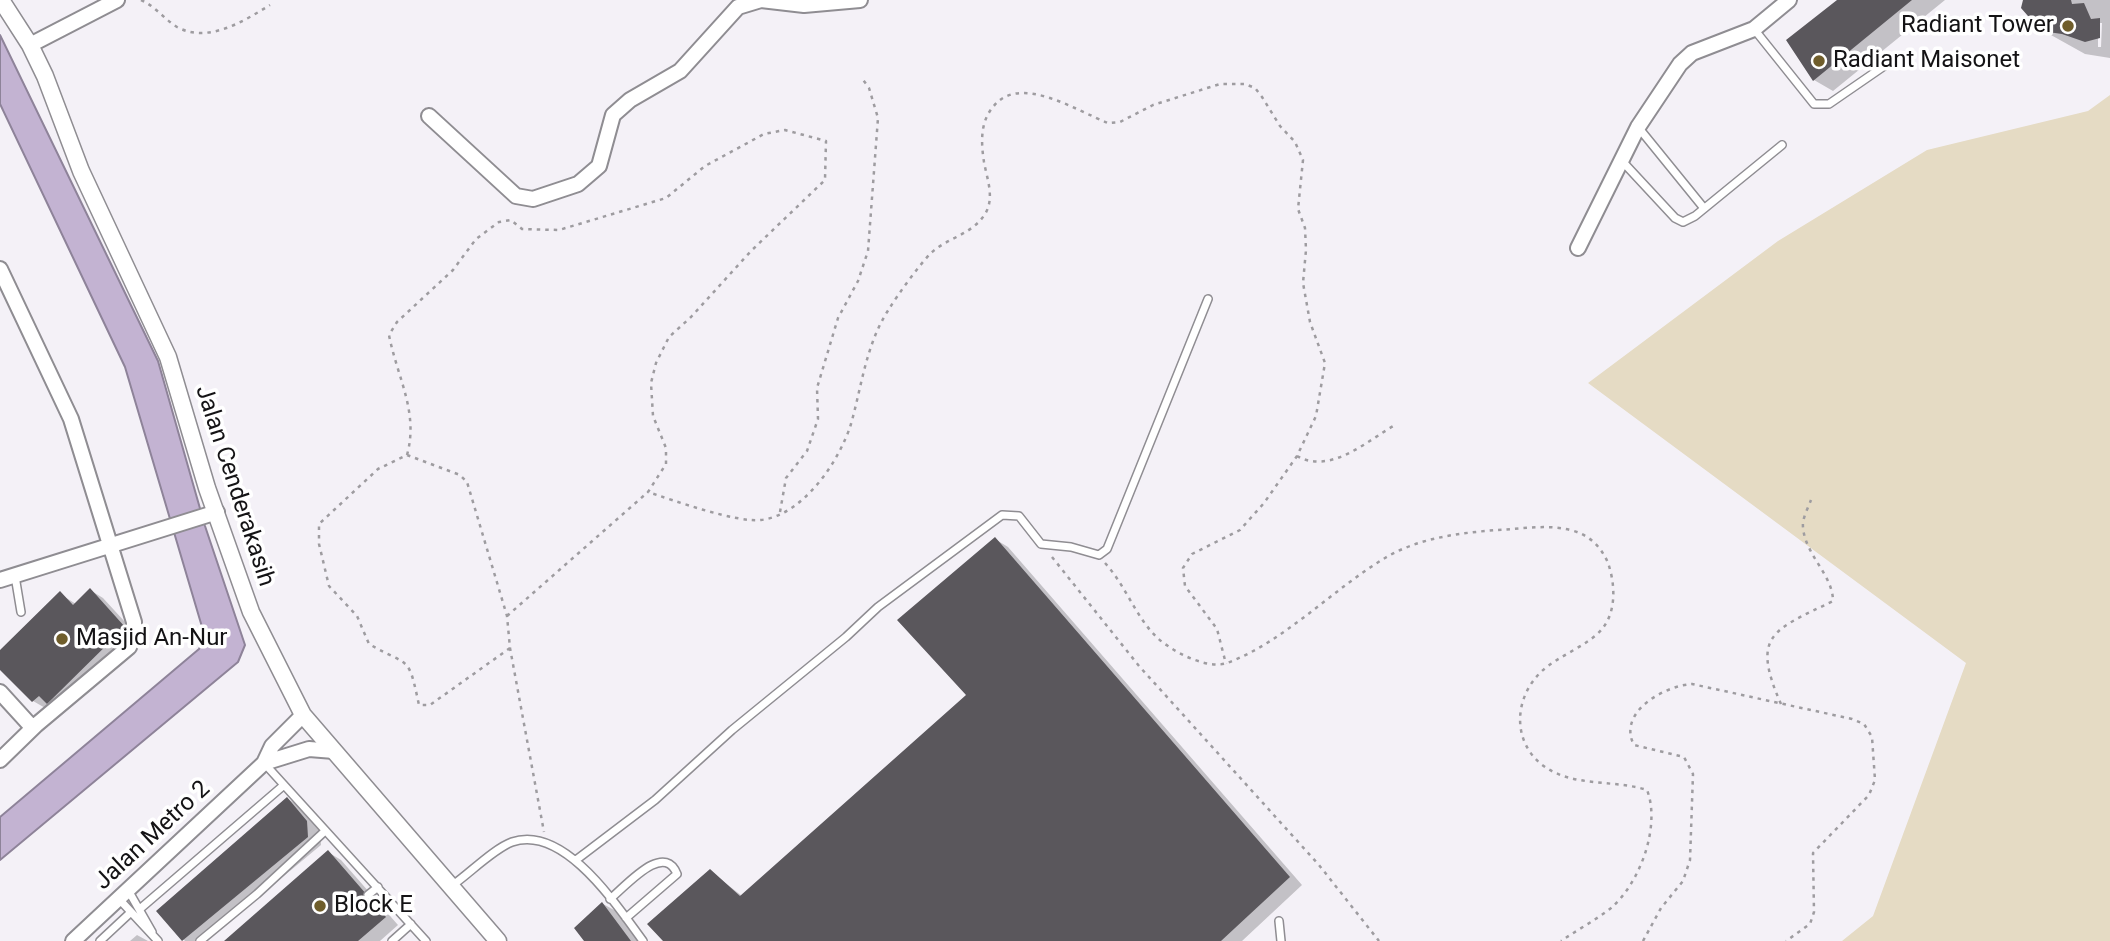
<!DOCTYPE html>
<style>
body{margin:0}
canvas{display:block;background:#f4f1f7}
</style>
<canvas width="2110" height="941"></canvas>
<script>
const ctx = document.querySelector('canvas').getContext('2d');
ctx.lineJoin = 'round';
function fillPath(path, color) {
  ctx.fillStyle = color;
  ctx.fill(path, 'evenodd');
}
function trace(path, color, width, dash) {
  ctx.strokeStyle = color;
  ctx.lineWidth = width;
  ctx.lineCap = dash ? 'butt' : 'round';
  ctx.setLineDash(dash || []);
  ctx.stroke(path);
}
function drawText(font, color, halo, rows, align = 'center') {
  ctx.font = font + ' Roboto,sans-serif';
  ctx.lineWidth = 7;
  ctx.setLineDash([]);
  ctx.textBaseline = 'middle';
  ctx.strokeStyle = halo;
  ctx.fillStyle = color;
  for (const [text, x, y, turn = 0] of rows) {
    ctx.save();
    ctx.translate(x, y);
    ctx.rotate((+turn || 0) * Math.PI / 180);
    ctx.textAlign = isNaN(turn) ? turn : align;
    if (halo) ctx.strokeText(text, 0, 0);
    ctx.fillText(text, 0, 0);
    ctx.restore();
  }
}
const green = new Path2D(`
 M 2110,95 L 2110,941 L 1842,941 L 1873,916 L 1966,663 L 1588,383 L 1778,241 L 1927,150 L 2088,111 Z`);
const water = new Path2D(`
 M 0,35 L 158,361 L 205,526 L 245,645 L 238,662 L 0,860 L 0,817 L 199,649 L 205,637 L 125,367 L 0,104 Z`);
const shadow = new Path2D(`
 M 1840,0 L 1945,0 L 1833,91 L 1814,80 Z
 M 2041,0 L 2110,0 L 2110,58 L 2085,54 L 2042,30 ZM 2098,23 L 2102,23 L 2101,47 L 2098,47 Z
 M 995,539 L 1008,547 L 1302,885 L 1242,941 L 665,941 L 710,871 L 742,896 L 969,695 Z
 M 90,590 L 103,598 L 137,635 L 47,709 L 33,701 L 0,667 L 0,653 L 60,594 L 76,604 Z
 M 288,799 L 301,807 L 320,830 L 321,845 L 206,941 L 185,941 L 159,912 Z
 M 328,852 L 341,860 L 398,925 L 380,941 L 227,941 Z
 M 603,904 L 616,911 L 638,941 L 586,941 Z
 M 137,935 L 148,941 L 130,941 Z`);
const building = new Path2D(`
 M 1837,0 L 1912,0 L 1813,81 L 1786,40 Z
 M 2023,0 L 2071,0 L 2072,4 L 2084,3 L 2091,19 L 2100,18 L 2100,38 L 2085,42 L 2062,34 L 2041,31 L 2021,8 Z
 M 995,537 L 1290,877 L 1221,941 L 663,941 L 647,924 L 710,869 L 740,896 L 966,695 L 897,620 Z
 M 90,588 L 125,627 L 47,704 L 39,696 L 32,702 L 0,670 L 0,650 L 60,591 L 73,605 Z
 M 287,797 L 307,821 L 308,837 L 182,941 L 156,911 Z
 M 328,850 L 386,917 L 358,941 L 224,941 Z
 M 602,902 L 631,941 L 584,941 L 574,928 Z`);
const path = new Path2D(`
 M 141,0 C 155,6 164,19 177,27 C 208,44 244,21 270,5
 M 407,455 C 419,412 397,377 389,335 L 397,322 L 453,270 L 476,239 L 499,222 L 511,220 L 522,229 L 559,230 L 666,198 L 705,166 L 764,134 L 785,130 L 826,141 L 825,180 L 751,251 L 691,317 L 669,337 L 656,363 L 651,383 L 653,416 L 666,448 L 666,464 L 648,492 C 672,500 737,523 761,520 C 803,515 839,462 851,424 C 862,385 866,344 889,309 C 899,293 917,268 930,254 C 946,238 972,235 985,214 C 995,198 987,179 984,162 C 981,143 980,122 993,107 C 1019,73 1075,110 1108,123 L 1120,122 L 1153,105 L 1220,84 L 1245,84 L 1255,88 L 1262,97 L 1280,126 L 1295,142 L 1303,160 L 1298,209 L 1305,228 L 1306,250 L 1303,283 L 1310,322 L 1325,363 L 1316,416 L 1297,456 L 1264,503 L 1240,530 L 1192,554 L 1183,568 L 1185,586 L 1217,629 L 1226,664
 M 1297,456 C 1330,475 1367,441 1395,425
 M 780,512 L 786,478 L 807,451 L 818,419 L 817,388 L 838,318 L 858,281 L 868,251 L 878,118 L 869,88 L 861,77
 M 1052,557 L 1139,666 L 1319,865 L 1379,941
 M 1105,563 C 1129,589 1139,628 1168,646 C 1182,656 1210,669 1227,663 C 1284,642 1333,589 1385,558 C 1418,538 1459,533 1497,530 C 1521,529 1546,524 1570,530 C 1588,534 1601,546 1608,563 C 1615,583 1617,611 1602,629 C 1589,645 1558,656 1542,671 C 1515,696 1511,739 1541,764 C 1571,788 1613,779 1647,790 C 1661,826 1640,883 1611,908 C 1596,920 1577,930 1561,941
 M 507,616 L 648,492
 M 510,648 L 430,705 L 419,705 C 408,654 411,668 369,644 L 357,616 L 329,586 L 319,544 L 319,524 L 378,469 L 407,455 L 460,475 L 467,482 L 507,616 L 510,648 L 544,832
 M 1781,704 C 1750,634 1774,630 1833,601 C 1833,575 1805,555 1803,527 C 1802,519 1808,508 1811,500
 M 1643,941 L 1661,908 L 1683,881 L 1690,860 L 1693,774 L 1684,757 L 1634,745 C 1617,713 1663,686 1692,684 L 1852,719 L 1864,724 L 1872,737 L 1875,780 L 1869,795 L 1813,853 L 1814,912 L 1810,924 L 1786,941`);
const service = new Path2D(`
 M 1754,29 L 1814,104 L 1829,104 L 1890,62
 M 1638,127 L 1703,207
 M 1622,161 L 1675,218 L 1683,222 L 1695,216 L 1782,145
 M 15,576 L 21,612
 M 264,763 L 426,941
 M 576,860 L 655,800 L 732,730 L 846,637 L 878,607 L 1002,515 L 1019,516 L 1041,544 L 1071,547 L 1099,555 L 1107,549 L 1208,299
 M 450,887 C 468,875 493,849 512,842 C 564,824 617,906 643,941
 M 128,890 L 152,932
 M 368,895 L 378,887
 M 119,899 L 158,941
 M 610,899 C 626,886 664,841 677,874 L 626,918
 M 141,908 L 284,785
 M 1279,921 L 1281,941
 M 100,941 L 130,913
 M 200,941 L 257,894 L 325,831
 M 392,941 L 411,924`);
const minor = new Path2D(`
 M 30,45 L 117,0
 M 429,116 L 516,196 L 533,199 L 578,184 L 599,166 L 613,115 L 630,100 L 680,71 L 738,7 L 761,0 L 804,5 L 860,0
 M 1578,248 L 1638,127 L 1680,64 L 1692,53 L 1754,29 L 1789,0
 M 0,269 L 71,419 L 134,622 L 134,635 L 129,647 L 36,725 L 30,725 L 0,692
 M 0,580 L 217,512
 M 0,760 L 36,725
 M 264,763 L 309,749 L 334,751
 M 73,941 L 264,763 L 272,746 L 303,715`);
const tertiary = new Path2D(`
 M 1,0 L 30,45 L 45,76 L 81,171 L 168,357 L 207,488 L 251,612 L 303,715 L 498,941`);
const markers = [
 [2068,26,7,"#6f5d2b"],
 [1819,61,7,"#6f5d2b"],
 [62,639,7,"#6f5d2b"],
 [320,906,7,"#6f5d2b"]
];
const poiNames = [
 ["Radiant Tower",2054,26,"right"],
 ["Radiant Maisonet",1833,61],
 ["Masjid An-Nur",76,639],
 ["Block E",334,906]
];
const streetNames = [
 ["Jalan Cenderakasih",234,486,72],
 ["Jalan Metro 2",153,836,-43]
];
fillPath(green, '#e5dbc4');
fillPath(water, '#c3b3d2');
trace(water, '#8e8399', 2);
fillPath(shadow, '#0003');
fillPath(building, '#5a575c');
trace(service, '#8f8d92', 10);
trace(minor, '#8f8d92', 18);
trace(tertiary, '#8f8d92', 19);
trace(path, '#9e9ca0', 2.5, [3.5, 5]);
trace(service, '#fff', 7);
trace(minor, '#fff', 14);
trace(tertiary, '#fff', 16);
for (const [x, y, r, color] of markers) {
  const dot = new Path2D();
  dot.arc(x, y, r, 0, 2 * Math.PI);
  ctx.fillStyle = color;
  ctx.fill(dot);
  trace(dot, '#fff', 2.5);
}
drawText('24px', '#141315', '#fff', poiNames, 'left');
drawText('24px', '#141315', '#fff', streetNames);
</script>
